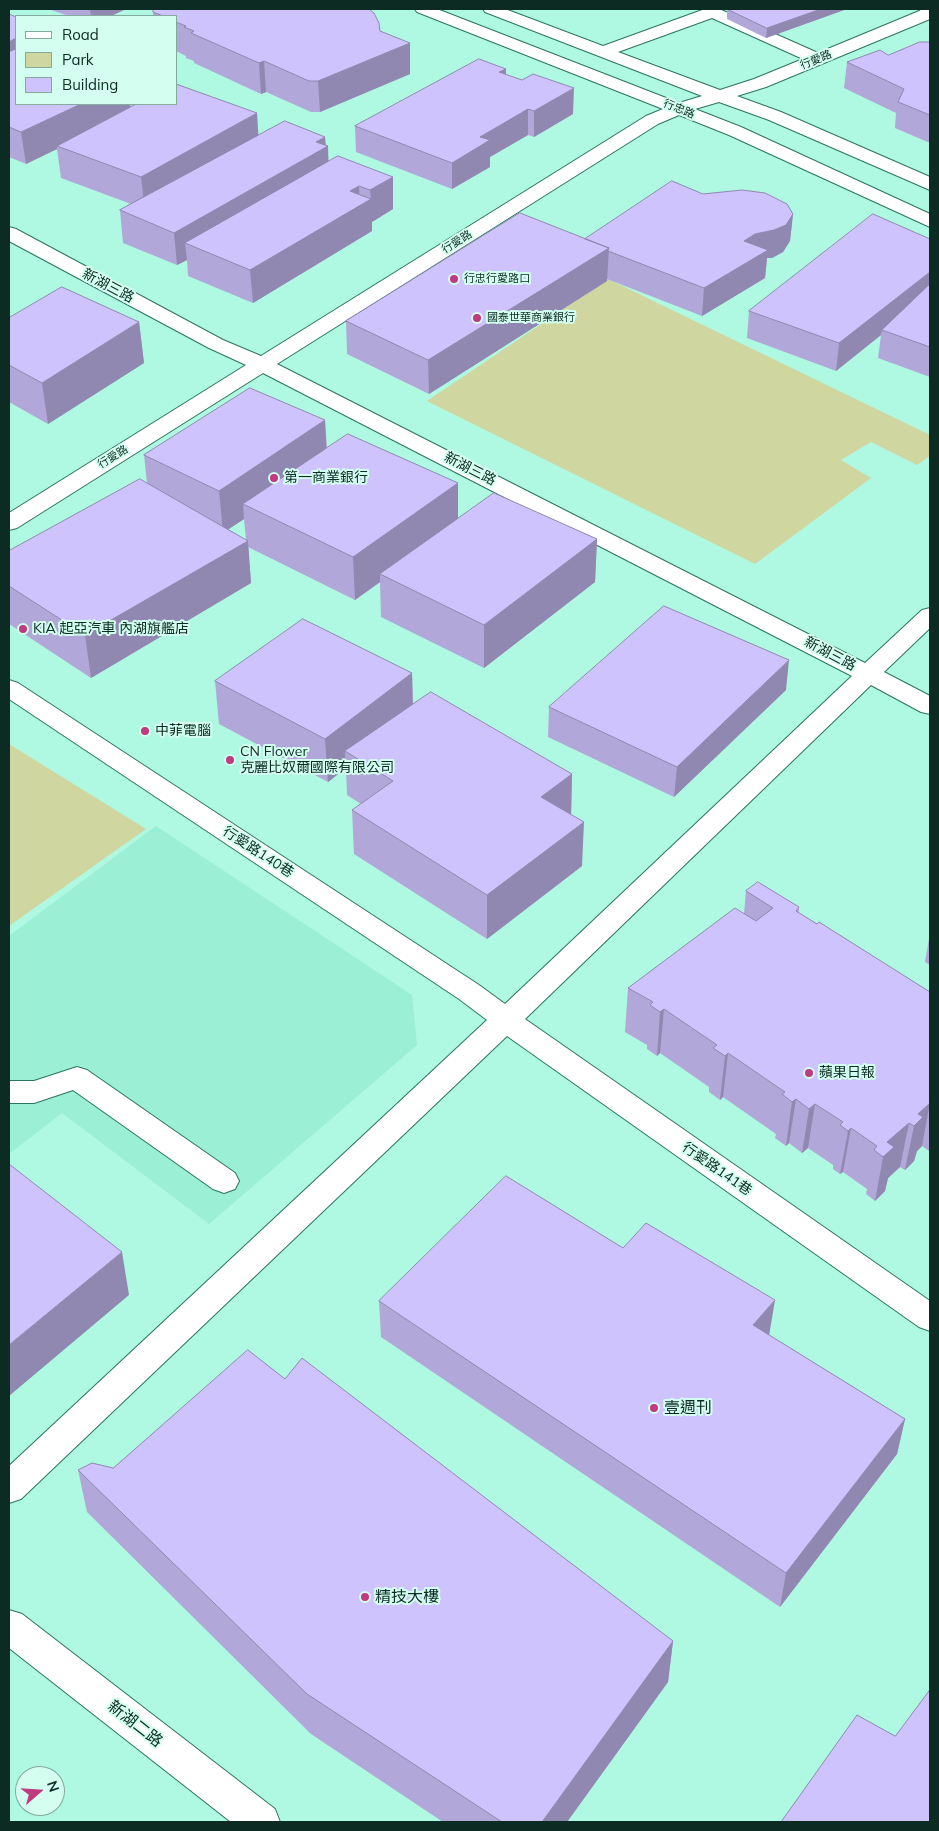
<!DOCTYPE html>
<meta charset="utf-8">
<style>
body{margin:0}
#map{position:relative;width:939px;height:1831px;overflow:hidden;background:#aff8e1;font-family:Mulish,sans-serif}
canvas{display:block}
.frame{position:absolute;inset:0;border:10px solid #0c2b23;pointer-events:none}
.legend{position:absolute;left:15px;top:15px;width:162px;height:90px;box-sizing:border-box;background:#d4fff0;border:1px solid #84aa9e;margin:0;padding:6px 9px;list-style:none;font-size:15px;color:#0c2b23}
.legend li{display:flex;align-items:center;gap:10px;height:25px}
.legend b{width:25px;border:1px solid #84aa9e}
.north{position:absolute;left:15px;top:1766px;width:50px;height:50px;box-sizing:border-box;background:#d4fff0;border:1px solid #84aa9e;border-radius:50%;rotate:71deg;font-size:14px;font-weight:700;line-height:20px;text-align:center;color:#0c2b23}
.north::after{content:'';display:block;margin:auto;width:18px;height:22px;background:#bf3a7e;clip-path:polygon(50% 0,100% 100%,50% 72%,0 100%)}
</style>
<div id="map">
<canvas width="939" height="1831"></canvas>
<div class="frame"></div>
<ul class="legend">
<li><b style="height:6px;background:#fff"></b>Road</li>
<li><b style="height:14px;background:#d0d6a0"></b>Park</li>
<li><b style="height:14px;background:#cec3fc"></b>Building</li>
</ul>
<div class="north">N</div>
</div>
<script>
const ctx = document.querySelector('canvas').getContext('2d');
ctx.lineJoin = 'round';
function fillPath(path, color) {
  ctx.fillStyle = color;
  ctx.fill(path, 'evenodd');
}
function trace(path, color, width, dash) {
  ctx.strokeStyle = color;
  ctx.lineWidth = width;
  ctx.lineCap = dash ? 'butt' : 'round';
  ctx.setLineDash(dash || []);
  ctx.stroke(path);
}
function drawText(font, color, halo, rows, align = 'center') {
  ctx.font = font + ' Mulish,"Noto Sans TC",sans-serif';
  ctx.lineWidth = 4;
  ctx.setLineDash([]);
  ctx.textBaseline = 'middle';
  ctx.strokeStyle = halo;
  ctx.fillStyle = color;
  for (const [text, x, y, turn = 0] of rows) {
    ctx.save();
    ctx.translate(x, y);
    ctx.rotate((+turn || 0) * Math.PI / 180);
    ctx.textAlign = isNaN(turn) ? turn : align;
    if (halo) ctx.strokeText(text, 0, 0);
    ctx.fillText(text, 0, 0);
    ctx.restore();
  }
}
const built = new Path2D(`
 M 156,826 L 412,995 L 417,1045 L 209,1224 L 62,1113 L 9,1154 L 9,936 Z`);
const green = new Path2D(`
 M 608,279 L 930,435 L 930,456 L 917,465 L 871,442 L 841,460 L 871,478 L 755,564 L 427,401 Z
 M 9,744 L 146,829 L 9,926 Z`);
const minor = new Path2D(`
 M 415,9 L 437,9 L 679,103 L 702,96 L 485,12 L 483,9 L 505,9 L 603,46 L 705,9 L 719,9 L 818,53 L 924,9 L 930,9 L 930,19 L 766,87 L 737,96 L 781,112 L 930,177 L 930,190 L 769,120 L 719,102 L 695,109 L 741,127 L 930,214 L 930,227 L 729,135 L 679,115 L 658,124 L 277,364 L 865,663 L 922,610 L 930,608 L 930,628 L 884,672 L 930,696 L 930,714 L 921,712 L 871,685 L 525,1019 L 930,1301 L 930,1331 L 919,1327 L 507,1036 L 21,1499 L 9,1503 L 9,1466 L 487,1020 L 459,999 L 9,699 L 9,680 L 18,683 L 479,985 L 505,1004 L 852,676 L 263,373 L 17,528 L 9,530 L 9,513 L 246,365 L 209,348 L 9,241 L 9,227 L 16,229 L 223,340 L 261,356 L 646,116 L 663,109 L 417,12 ZM 712,18 L 803,59 L 754,79 L 720,90 L 618,52 Z
 M 77,1067 L 87,1070 L 235,1173 L 239,1181 L 235,1189 L 224,1193 L 213,1189 L 73,1090 L 34,1103 L 9,1103 L 9,1081 L 34,1081 Z
 M 9,1610 L 22,1614 L 275,1809 L 280,1822 L 231,1822 L 9,1648 Z`);
const major = new Path2D(`
 M 919,9 L 930,9 L 930,16 L 924,15 Z`);
const wall = new Path2D(`
 M 48,9 L 126,9 L 111,16 L 69,16 Z
 M 727,9 L 847,9 L 766,38 L 727,19 Z
 M 153,12 L 380,31 L 410,74 L 320,112 L 311,112 L 266,92 L 261,94 L 194,63 L 194,61 L 186,58 L 186,56 L 176,51 L 176,16 L 153,16 Z
 M 9,14 L 16,104 L 130,104 L 131,106 L 259,136 L 326,146 L 328,146 L 328,162 L 393,177 L 393,209 L 372,222 L 372,231 L 253,303 L 188,276 L 187,260 L 177,265 L 123,243 L 120,210 L 131,204 L 61,178 L 57,149 L 26,164 L 9,157 Z
 M 930,42 L 930,143 L 895,128 L 896,113 L 844,88 L 847,62 L 888,55 Z
 M 506,69 L 506,75 L 573,114 L 534,137 L 528,135 L 490,157 L 490,167 L 452,189 L 356,152 L 355,126 Z
 M 703,194 L 793,214 L 790,241 L 783,252 L 772,258 L 767,258 L 765,278 L 702,316 L 607,279 L 607,281 L 429,394 L 347,354 L 346,321 L 585,239 Z
 M 930,239 L 930,377 L 878,358 L 881,335 L 836,371 L 747,338 L 749,311 Z
 M 9,318 L 139,322 L 144,363 L 48,424 L 9,402 Z
 M 325,420 L 327,448 L 458,483 L 458,518 L 597,539 L 595,582 L 484,668 L 381,617 L 380,582 L 355,600 L 248,547 L 251,583 L 91,678 L 9,624 L 9,551 L 147,483 L 144,455 ZM 244,519 L 246,540 L 228,529 Z
 M 412,673 L 413,705 L 572,774 L 571,814 L 582,866 L 487,939 L 354,854 L 352,810 L 361,804 L 347,795 L 346,768 L 328,782 L 219,724 L 215,681 Z
 M 786,690 L 674,797 L 548,737 L 549,707 Z
 M 746,891 L 799,907 L 799,913 L 930,992 L 930,1149 L 929,1151 L 922,1146 L 917,1151 L 914,1161 L 905,1170 L 900,1167 L 888,1178 L 885,1191 L 875,1201 L 866,1194 L 867,1189 L 843,1172 L 840,1174 L 833,1169 L 833,1165 L 808,1148 L 802,1153 L 789,1143 L 786,1146 L 775,1138 L 776,1134 L 723,1097 L 720,1100 L 709,1092 L 709,1087 L 660,1053 L 657,1056 L 647,1049 L 647,1045 L 625,1032 L 628,988 L 744,913 Z
 M 930,933 L 930,965 L 925,962 Z
 M 623,1248 L 769,1335 L 905,1419 L 897,1454 L 780,1607 L 381,1337 L 379,1301 Z
 M 285,1379 L 673,1641 L 668,1682 L 567,1822 L 443,1822 L 311,1734 L 87,1512 L 78,1470 L 113,1468 Z`);
const shadedWall = new Path2D(`
 M 90,9 L 126,9 L 111,16 L 91,16 Z
 M 821,9 L 847,9 L 766,38 L 767,28 Z
 M 16,38 L 16,65 L 9,69 L 9,42 Z
 M 410,43 L 410,74 L 320,112 L 318,81 Z
 M 264,61 L 266,92 L 261,94 L 259,63 Z
 M 506,69 L 505,94 L 499,72 Z
 M 574,88 L 573,114 L 534,137 L 534,111 Z
 M 81,104 L 130,104 L 131,112 L 57,146 L 57,149 L 26,164 L 21,132 Z
 M 528,109 L 528,135 L 490,157 L 490,167 L 452,189 L 452,163 L 480,137 Z
 M 257,113 L 259,144 L 145,210 L 141,177 Z
 M 325,137 L 326,147 L 328,146 L 329,178 L 185,243 L 187,260 L 177,265 L 174,233 L 316,142 Z
 M 393,177 L 393,209 L 372,222 L 372,231 L 253,303 L 250,270 L 350,191 L 359,186 L 360,205 L 371,199 L 370,190 Z
 M 793,214 L 790,241 L 783,252 L 772,258 L 767,258 L 765,278 L 702,316 L 704,288 L 744,241 L 755,234 Z
 M 609,248 L 607,281 L 429,394 L 428,360 Z
 M 930,272 L 930,297 L 882,330 L 881,335 L 836,371 L 839,343 Z
 M 139,322 L 144,363 L 48,424 L 42,383 Z
 M 325,420 L 327,462 L 243,504 L 244,519 L 223,533 L 219,491 Z
 M 458,483 L 458,525 L 380,574 L 380,582 L 355,600 L 353,557 Z
 M 597,539 L 595,582 L 484,668 L 484,625 Z
 M 248,541 L 251,583 L 91,678 L 85,635 Z
 M 789,660 L 786,690 L 674,797 L 677,767 Z
 M 412,673 L 413,716 L 345,751 L 346,768 L 328,782 L 325,739 Z
 M 572,774 L 571,818 L 541,797 Z
 M 584,822 L 582,866 L 487,939 L 487,895 Z
 M 664,1009 L 660,1053 L 657,1056 L 660,1012 Z
 M 728,1053 L 723,1097 L 720,1100 L 725,1056 Z
 M 796,1099 L 789,1143 L 786,1146 L 792,1102 Z
 M 930,1103 L 922,1146 L 917,1151 L 914,1161 L 905,1170 L 914,1126 L 918,1114 Z
 M 815,1104 L 808,1148 L 802,1153 L 809,1109 Z
 M 909,1123 L 900,1167 L 888,1178 L 885,1191 L 875,1201 L 883,1157 L 887,1142 Z
 M 851,1128 L 843,1172 L 840,1174 L 848,1131 Z
 M 122,1252 L 129,1295 L 9,1396 L 9,1345 Z
 M 775,1300 L 769,1336 L 753,1325 Z
 M 905,1419 L 897,1454 L 780,1607 L 786,1573 Z
 M 673,1641 L 668,1682 L 567,1822 L 542,1822 Z`);
const building = new Path2D(`
 M 154,9 L 369,9 L 374,13 L 379,23 L 380,31 L 410,43 L 318,81 L 309,81 L 264,61 L 259,63 L 191,33 L 194,31 L 184,27 L 186,26 L 176,22 L 176,16 L 163,16 L 153,12 Z
 M 727,9 L 821,9 L 767,28 Z
 M 9,14 L 16,17 L 16,38 L 9,42 Z
 M 920,42 L 930,42 L 930,115 L 898,102 L 904,89 L 847,62 L 880,50 L 888,55 Z
 M 16,49 L 16,104 L 81,104 L 21,132 L 9,127 L 9,52 Z
 M 479,59 L 506,69 L 499,72 L 522,80 L 533,74 L 574,88 L 534,111 L 528,109 L 480,137 L 490,140 L 452,163 L 355,126 Z
 M 176,84 L 257,113 L 141,177 L 57,146 L 136,104 L 176,104 Z
 M 285,121 L 325,137 L 316,142 L 328,146 L 174,233 L 120,210 Z
 M 338,156 L 393,177 L 370,190 L 359,186 L 350,191 L 371,199 L 250,270 L 185,243 Z
 M 672,181 L 703,194 L 742,190 L 765,193 L 787,204 L 793,214 L 786,225 L 774,230 L 755,234 L 744,241 L 768,250 L 704,288 L 608,251 L 609,248 L 585,239 Z
 M 520,213 L 609,248 L 428,360 L 346,321 Z
 M 873,214 L 930,239 L 930,272 L 839,343 L 749,311 Z
 M 930,284 L 930,347 L 882,330 Z
 M 62,287 L 139,322 L 42,383 L 9,365 L 9,318 Z
 M 250,388 L 325,420 L 219,491 L 144,455 Z
 M 348,434 L 458,483 L 353,557 L 243,504 Z
 M 140,479 L 248,541 L 85,635 L 9,586 L 9,551 Z
 M 494,493 L 597,539 L 484,625 L 380,574 Z
 M 664,606 L 789,660 L 677,767 L 549,707 Z
 M 303,619 L 412,673 L 325,739 L 215,681 Z
 M 431,692 L 572,774 L 541,797 L 584,822 L 487,895 L 352,810 L 393,781 L 345,751 Z
 M 758,882 L 799,907 L 796,911 L 817,924 L 819,922 L 930,992 L 930,1103 L 918,1114 L 923,1117 L 914,1126 L 909,1123 L 887,1142 L 894,1147 L 883,1157 L 874,1150 L 877,1146 L 851,1128 L 848,1131 L 840,1125 L 843,1122 L 815,1104 L 809,1109 L 796,1099 L 792,1102 L 782,1094 L 785,1092 L 728,1053 L 725,1056 L 713,1048 L 717,1045 L 664,1009 L 660,1012 L 650,1005 L 653,1002 L 628,988 L 735,908 L 756,921 L 773,908 L 746,891 Z
 M 9,1164 L 122,1252 L 9,1345 Z
 M 506,1176 L 623,1248 L 646,1223 L 775,1300 L 753,1325 L 905,1419 L 786,1573 L 379,1301 Z
 M 248,1350 L 285,1379 L 302,1358 L 673,1641 L 542,1822 L 502,1822 L 307,1694 L 78,1470 L 92,1463 L 113,1468 Z
 M 930,1690 L 930,1822 L 781,1822 L 857,1715 L 895,1736 Z`);
const markers = [
 [454,279,5,"#bf3a7e"],
 [477,318,5,"#bf3a7e"],
 [274,478,5,"#bf3a7e"],
 [23,629,5,"#bf3a7e"],
 [145,731,5,"#bf3a7e"],
 [230,760,5,"#bf3a7e"],
 [809,1073,5,"#bf3a7e"],
 [654,1408,5,"#bf3a7e"],
 [365,1597,5,"#bf3a7e"]
];
const farStreetnames = [
 ["行愛路",816,60,-22],
 ["行忠路",679,109,22],
 ["行愛路",457,242,-32],
 ["行愛路",113,457,-32]
];
const farPoinames = [
 ["行忠行愛路口",464,279],
 ["國泰世華商業銀行",487,318]
];
const streetNames = [
 ["新湖三路",108,286,28],
 ["新湖三路",470,469,27],
 ["新湖三路",830,654,28],
 ["行愛路140巷",258,852,33],
 ["行愛路141巷",717,1169,35]
];
const poiNames = [
 ["第一商業銀行",284,478],
 ["KIA 起亞汽車 內湖旗艦店",33,629],
 ["中菲電腦",155,731],
 ["CN Flower",240,752],
 ["克麗比奴爾國際有限公司",240,768],
 ["蘋果日報",819,1073]
];
const nearPoinames = [
 ["壹週刊",664,1408],
 ["精技大樓",375,1597]
];
const nearStreetnames = [
 ["新湖二路",135,1724,38]
];
fillPath(built, '#9befd5');
fillPath(green, '#d0d6a0');
trace(minor, '#2b7462', 2);
trace(major, '#2b7462', 2);
fillPath(minor, '#fff');
fillPath(major, '#fff');
fillPath(wall, '#b1a8d9');
fillPath(shadedWall, '#9088b0');
fillPath(building, '#cec3fc');
trace(building, '#9088b0', 1);
for (const [x, y, r, color] of markers) {
  const dot = new Path2D();
  dot.arc(x, y, r, 0, 2 * Math.PI);
  ctx.fillStyle = color;
  ctx.fill(dot);
  trace(dot, '#d4fff0', 2);
}
drawText('11px', '#0c2b23', '#d4fff0', farStreetnames);
drawText('11px', '#0c2b23', '#d4fff0', farPoinames, 'left');
drawText('14px', '#0c2b23', '#d4fff0', streetNames);
drawText('14px', '#0c2b23', '#d4fff0', poiNames, 'left');
drawText('16px', '#0c2b23', '#d4fff0', nearPoinames, 'left');
drawText('16px', '#0c2b23', '#d4fff0', nearStreetnames);
</script>
